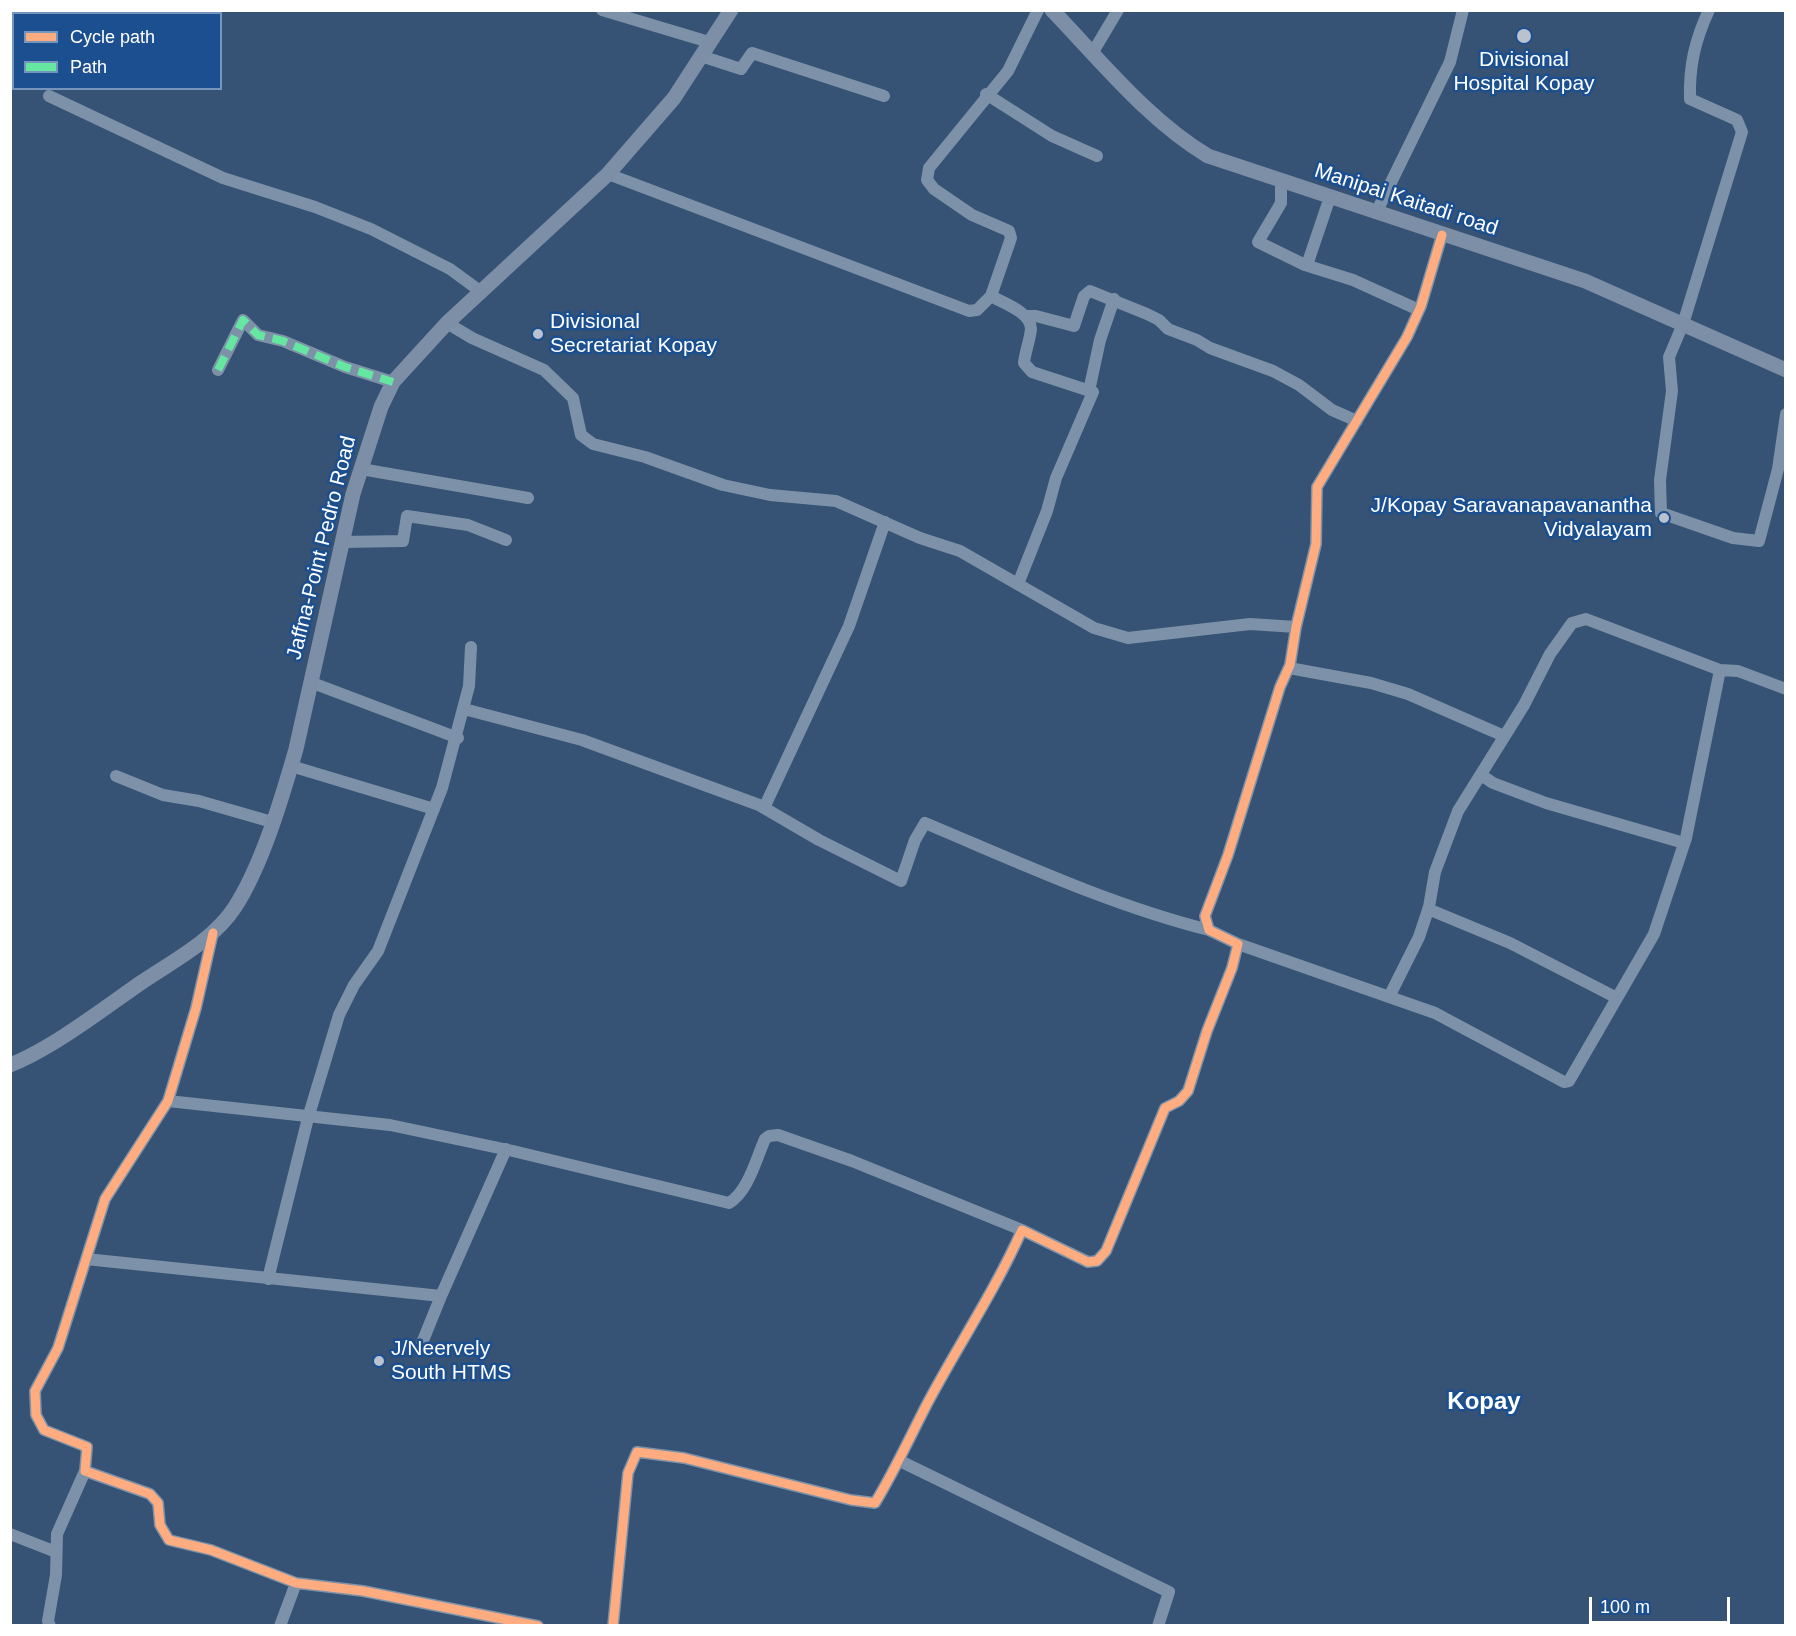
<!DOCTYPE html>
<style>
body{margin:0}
#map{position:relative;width:1796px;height:1636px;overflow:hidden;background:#365274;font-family:Helvetica,sans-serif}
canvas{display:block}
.frame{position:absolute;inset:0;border:12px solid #fff;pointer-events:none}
.legend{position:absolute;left:12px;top:12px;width:210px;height:78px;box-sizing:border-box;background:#1b4f8f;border:2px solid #7695bc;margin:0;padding:8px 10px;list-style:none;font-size:18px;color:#fff}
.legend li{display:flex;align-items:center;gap:12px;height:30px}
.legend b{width:30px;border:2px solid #7695bc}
.scale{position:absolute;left:1589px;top:1597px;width:141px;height:27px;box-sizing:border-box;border:3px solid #fff;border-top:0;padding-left:8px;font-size:18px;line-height:21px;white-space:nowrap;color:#fff;-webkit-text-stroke:4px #1b4f8f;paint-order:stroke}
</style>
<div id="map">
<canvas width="1796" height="1636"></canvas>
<div class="frame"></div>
<ul class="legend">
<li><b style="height:8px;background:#ffac80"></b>Cycle path</li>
<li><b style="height:8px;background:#66e7a1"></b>Path</li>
</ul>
<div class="scale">100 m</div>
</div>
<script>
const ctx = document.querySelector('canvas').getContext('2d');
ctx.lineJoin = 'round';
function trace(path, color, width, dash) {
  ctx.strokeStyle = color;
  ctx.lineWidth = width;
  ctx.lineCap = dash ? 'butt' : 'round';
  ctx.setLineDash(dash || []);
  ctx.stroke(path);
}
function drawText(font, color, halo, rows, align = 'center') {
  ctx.font = font + ' Helvetica,sans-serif';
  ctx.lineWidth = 5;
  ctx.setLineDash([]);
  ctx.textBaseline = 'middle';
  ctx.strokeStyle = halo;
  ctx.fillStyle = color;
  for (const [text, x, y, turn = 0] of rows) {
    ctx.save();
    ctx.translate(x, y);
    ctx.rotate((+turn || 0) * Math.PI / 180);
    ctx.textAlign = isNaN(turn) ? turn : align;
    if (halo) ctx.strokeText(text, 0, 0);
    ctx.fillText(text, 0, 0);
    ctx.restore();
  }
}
const minor = new Path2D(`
 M 602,10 L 709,42
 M 1709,10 C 1695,40 1689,66 1690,99 L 1737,120 L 1742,132 L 1683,324 L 1669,357 L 1672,391 L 1660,480 L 1661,513 L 1733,538 L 1759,541 L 1778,469 L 1786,414
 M 1093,52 L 1118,10
 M 701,56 L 741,69 L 752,53 L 884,96
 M 986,94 L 1052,136 L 1097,156
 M 49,96 L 223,178 L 315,207 L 371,229 L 450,269 L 480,291
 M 608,174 L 969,311 L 977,310 L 991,296 L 1011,238 L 1009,231 L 972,215 L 934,189 L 927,180 L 929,168 L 1008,71 L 1038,10
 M 1281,181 L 1281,203 L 1258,242 L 1305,265 L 1353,280 L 1419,310
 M 1376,213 L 1450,62 L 1463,10
 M 1307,265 L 1330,197
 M 991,296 C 1003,303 1031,312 1031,329 C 1030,340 1025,352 1024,363 L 1032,372 L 1093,392 L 1056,478 L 1047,511 L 1018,584
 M 1025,316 L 1036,316 L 1074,326 L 1084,296 L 1090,291 L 1147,314 L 1159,320 L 1168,329 L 1197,340 L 1210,348 L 1273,371 L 1299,385 L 1332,410 L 1357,421
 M 447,323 L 472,338 L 544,370 L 573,398 L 581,435 L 593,444 L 645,457 L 723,485 L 770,495 L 836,501 L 920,538 L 960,551 L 1094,628 L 1128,638 L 1250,624 L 1296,627
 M 218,370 L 243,320 L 258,335 L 283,341 L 345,367 L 393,382
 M 1089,391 L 1100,340 L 1114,299
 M 361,469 L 528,498
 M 342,542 L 403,541 L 407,516 L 468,525 L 506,540
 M 1289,668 L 1371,683 L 1408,694 L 1504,736
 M 310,682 L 458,738
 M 464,709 L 582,740 L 759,805 L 819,840 L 901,881 L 915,840 L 925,823 C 1018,862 1110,905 1209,930
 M 291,766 L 434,809
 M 1481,775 L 1493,783 L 1546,803 L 1684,843
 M 116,776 L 163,795 L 199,801 L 272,822
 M 764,808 L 849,626 L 885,522
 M 1428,909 L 1510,943 L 1617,998
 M 213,933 L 196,1008 L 168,1101 L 105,1199 L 58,1348 L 35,1391 L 36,1415 L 44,1430 L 87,1447 L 85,1471 L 150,1494 L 158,1503 L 160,1525 L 169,1540 L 211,1550 L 296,1583 L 363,1591 L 538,1626
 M 1238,944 L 1435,1013 L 1564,1082 L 1569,1081 L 1654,934 L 1686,838 L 1720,670
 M 1389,997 L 1419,937 L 1429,907 L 1435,872 L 1458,811 L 1524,705 L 1550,654 L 1572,623 L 1586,619 L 1720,670 L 1738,671 L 1786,689
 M 168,1101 L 390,1125 L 513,1151 L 729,1203 C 748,1192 756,1159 765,1139 L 769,1136 L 778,1135 L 852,1161 L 1022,1230
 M 86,1259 L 441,1296 L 422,1343
 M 268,1279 L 308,1118 L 339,1015 L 354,985 L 378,951 L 442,788 L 469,686 L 471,647
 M 441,1296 L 506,1149
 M 900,1461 L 1169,1592 L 1158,1626
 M 10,1534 L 56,1552
 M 50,1626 L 48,1621 L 56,1575 L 57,1534 L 85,1471
 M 280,1626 L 296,1583
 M 613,1626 L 628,1473 L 637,1452 L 684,1458 L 851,1500 L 875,1503 C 894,1472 909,1439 926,1406 C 957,1347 995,1291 1022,1230 L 1088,1262 L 1097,1261 L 1106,1251 L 1165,1108 L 1179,1101 L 1188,1091 L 1207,1031 L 1232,968 L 1238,944 L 1209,930 L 1205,916 L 1228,855 L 1280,687 L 1290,665 L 1296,627 L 1316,544 L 1317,487 L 1407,337 L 1421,306 L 1442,235`);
const major = new Path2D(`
 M 1052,10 C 1101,61 1148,120 1208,156 L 1585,281 L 1786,370
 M 10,1065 C 51,1049 102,1010 139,984 C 171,962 213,941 235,907 C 262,865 282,798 296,749 L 353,494 L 381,407 L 393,382 L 447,323 L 608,174 L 674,98 L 731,10`);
const quiet = new Path2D(`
 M 218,370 L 243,320 L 258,335 L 283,341 L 345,367 L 393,382`);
const cycleway = new Path2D(`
 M 213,933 L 196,1008 L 168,1101 L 105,1199 L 58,1348 L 35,1391 L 36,1415 L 44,1430 L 87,1447 L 85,1471 L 150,1494 L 158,1503 L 160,1525 L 169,1540 L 211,1550 L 296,1583 L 363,1591 L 538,1626
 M 613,1626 L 628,1473 L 637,1452 L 684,1458 L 851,1500 L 875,1503 C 894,1472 909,1439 926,1406 C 957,1347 995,1291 1022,1230 L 1088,1262 L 1097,1261 L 1106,1251 L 1165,1108 L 1179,1101 L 1188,1091 L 1207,1031 L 1232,968 L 1238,944 L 1209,930 L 1205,916 L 1228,855 L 1280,687 L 1290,665 L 1296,627 L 1316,544 L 1317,487 L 1407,337 L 1421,306 L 1442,235`);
const markers = [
 [1524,36,8,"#b9c2ce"],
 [538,334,6,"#b9c2ce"],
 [1664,518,6,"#b9c2ce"],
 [379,1361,6,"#b9c2ce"]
];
const poiNames = [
 ["Divisional",1524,60,"center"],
 ["Hospital Kopay",1524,84,"center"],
 ["Divisional",550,322],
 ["Secretariat Kopay",550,346],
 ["J/Kopay Saravanapavanantha",1652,506,"right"],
 ["Vidyalayam",1652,530,"right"],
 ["J/Neervely",391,1349],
 ["South HTMS",391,1373]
];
const streetNames = [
 ["Manipai Kaitadi road",1406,200,18],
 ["Jaffna-Point Pedro Road",322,548,-76]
];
const quarterNames = [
 ["Kopay",1484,1402]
];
trace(minor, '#7d92a8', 12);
trace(major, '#7d8ea7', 15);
trace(quiet, '#66e7a1', 8, [15, 8]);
trace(cycleway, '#ffac80', 9);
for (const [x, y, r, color] of markers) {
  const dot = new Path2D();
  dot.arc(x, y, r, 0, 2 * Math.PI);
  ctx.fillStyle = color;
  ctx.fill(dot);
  trace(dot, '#1b4f8f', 2);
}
drawText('21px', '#fff', '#1b4f8f', poiNames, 'left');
drawText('21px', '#fff', '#1b4f8f', streetNames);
drawText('bold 24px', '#fff', '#1b4f8f', quarterNames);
</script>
